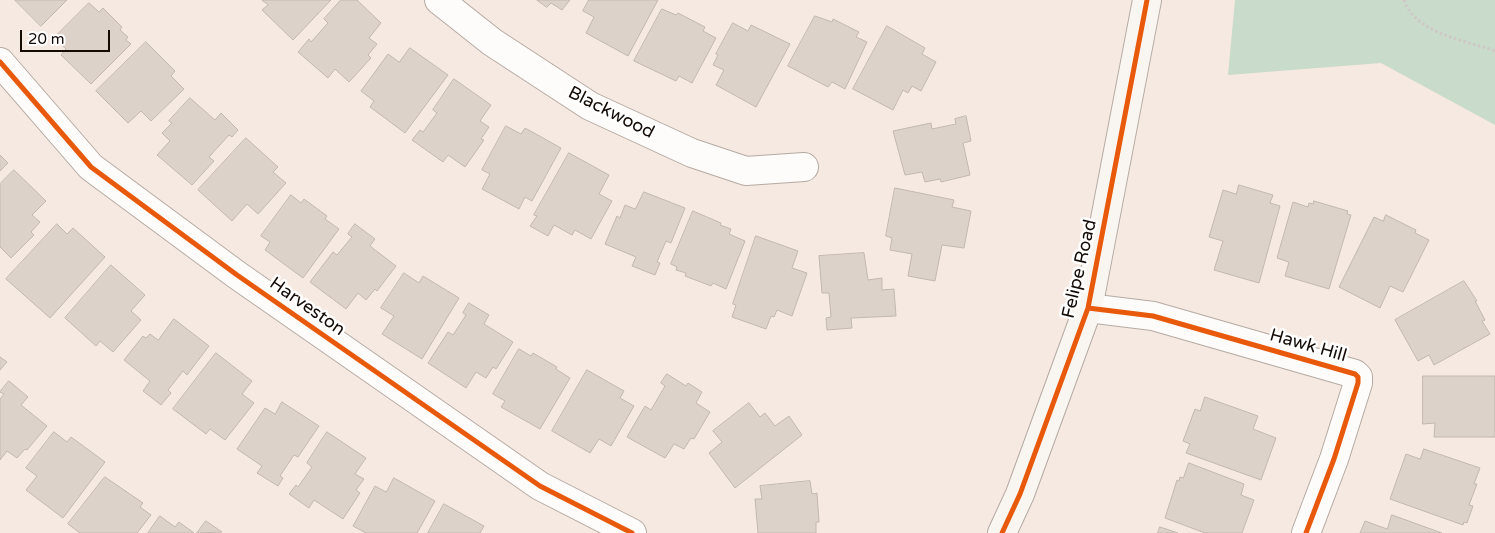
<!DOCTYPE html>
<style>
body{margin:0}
#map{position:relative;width:1495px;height:533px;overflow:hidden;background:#f6e9e1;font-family:"Varela Round",sans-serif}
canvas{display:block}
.scale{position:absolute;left:20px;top:30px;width:90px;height:22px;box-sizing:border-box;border:2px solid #140b06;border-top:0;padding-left:6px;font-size:15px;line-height:18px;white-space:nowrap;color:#140b06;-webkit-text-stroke:4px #fff;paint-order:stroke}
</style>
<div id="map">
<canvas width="1495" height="533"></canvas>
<div class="scale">20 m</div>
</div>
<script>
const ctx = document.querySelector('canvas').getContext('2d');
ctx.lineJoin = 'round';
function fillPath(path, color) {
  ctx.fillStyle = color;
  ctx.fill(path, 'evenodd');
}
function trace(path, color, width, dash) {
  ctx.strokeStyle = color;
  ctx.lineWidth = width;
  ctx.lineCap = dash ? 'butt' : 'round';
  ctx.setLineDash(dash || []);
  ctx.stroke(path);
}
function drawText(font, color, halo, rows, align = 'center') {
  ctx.font = font + ' "Varela Round",sans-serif';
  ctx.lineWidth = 5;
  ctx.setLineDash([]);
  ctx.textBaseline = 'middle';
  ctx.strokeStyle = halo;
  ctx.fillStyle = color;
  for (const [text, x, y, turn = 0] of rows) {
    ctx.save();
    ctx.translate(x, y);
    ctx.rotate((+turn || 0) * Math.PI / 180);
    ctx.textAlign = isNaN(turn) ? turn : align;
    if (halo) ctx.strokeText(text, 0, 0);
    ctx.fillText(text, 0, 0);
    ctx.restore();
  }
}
const green = new Path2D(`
 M 1235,0 L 1495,0 L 1495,125 L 1381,63 L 1228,75 Z`);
const building = new Path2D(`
 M 15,0 L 67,0 L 41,26 Z
 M 262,0 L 331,0 L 293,40 L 262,10 L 268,5 Z
 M 341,0 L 357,0 L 381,23 L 369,38 L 377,44 L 368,55 L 371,58 L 349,82 L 335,69 L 328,78 L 298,52 L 309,39 L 311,42 L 328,23 L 324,19 Z
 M 537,0 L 570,0 L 562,10 L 551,3 L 547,7 Z
 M 589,0 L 658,0 L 628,56 L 586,33 L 594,17 L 583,11 Z
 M 89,3 L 99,12 L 103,8 L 122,27 L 120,30 L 128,37 L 126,40 L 131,44 L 91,84 L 61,55 L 66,49 L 54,38 Z
 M 662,9 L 676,15 L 678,13 L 705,27 L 703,31 L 716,38 L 692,83 L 679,76 L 676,81 L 634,61 Z
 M 815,16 L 832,22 L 833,19 L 859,32 L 856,37 L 867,42 L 845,89 L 832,82 L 828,87 L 788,66 Z
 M 733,23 L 748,31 L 751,25 L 790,44 L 756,107 L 716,85 L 724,70 L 713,65 L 718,55 L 716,54 Z
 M 887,26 L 925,48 L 922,54 L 936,62 L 921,91 L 912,86 L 908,93 L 903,90 L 893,110 L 853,89 Z
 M 146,42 L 175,71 L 171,76 L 184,89 L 151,121 L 141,111 L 128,123 L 96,91 Z
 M 410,48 L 448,75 L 405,133 L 370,107 L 374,101 L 361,91 L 388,54 L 399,62 Z
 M 454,79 L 491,105 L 480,121 L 489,127 L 481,139 L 484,140 L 465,167 L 448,155 L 443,162 L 412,140 L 420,130 L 423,132 L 437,113 L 433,110 Z
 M 190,98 L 215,120 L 221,113 L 238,130 L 232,137 L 229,135 L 209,157 L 214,161 L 192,185 L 157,155 L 170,141 L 162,133 L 172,123 L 169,121 Z
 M 966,116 L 971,141 L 963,143 L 970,175 L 941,182 L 940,179 L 925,182 L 922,172 L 905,175 L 893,131 L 931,123 L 932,129 L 956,124 L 955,119 Z
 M 506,126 L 521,134 L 525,128 L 561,148 L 532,201 L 525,197 L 519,209 L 482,189 L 490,174 L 482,170 Z
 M 246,138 L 278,167 L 273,172 L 286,183 L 258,214 L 247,204 L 232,221 L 198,190 Z
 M 569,153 L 609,175 L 599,194 L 612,201 L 591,239 L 575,230 L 572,235 L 554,225 L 548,236 L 530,226 L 537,216 L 534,215 Z
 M 0,155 L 8,163 L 0,171 Z
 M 14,170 L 46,201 L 32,215 L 40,222 L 31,232 L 34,235 L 11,258 L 0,247 L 0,184 Z
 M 1239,185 L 1273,195 L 1270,203 L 1280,206 L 1259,283 L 1214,270 L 1223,241 L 1209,237 L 1223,190 L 1236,194 Z
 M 895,188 L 954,200 L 952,207 L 971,211 L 964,248 L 942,245 L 935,281 L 908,276 L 912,254 L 890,250 L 892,238 L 886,236 Z
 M 644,192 L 685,208 L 671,243 L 666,241 L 657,262 L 660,263 L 655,275 L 632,266 L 636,257 L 605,244 L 617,216 L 620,218 L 625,205 L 635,209 Z
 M 291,195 L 301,203 L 304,199 L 327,216 L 325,219 L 339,229 L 303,278 L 265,250 L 270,242 L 261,236 Z
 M 1314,201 L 1348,211 L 1347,214 L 1351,215 L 1329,289 L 1285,276 L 1289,262 L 1277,258 L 1293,202 L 1308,207 L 1309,203 L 1313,204 Z
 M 693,211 L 721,223 L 720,225 L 731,229 L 729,234 L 745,241 L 726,289 L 713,283 L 711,286 L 685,276 L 686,273 L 676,270 L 677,267 L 671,264 Z
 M 1386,215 L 1416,230 L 1415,233 L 1429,240 L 1403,292 L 1390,286 L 1380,308 L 1339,287 L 1374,217 L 1383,221 Z
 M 57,224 L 67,234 L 73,228 L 105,257 L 50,318 L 6,279 Z
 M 355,224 L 375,239 L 370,246 L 396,266 L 377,291 L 375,289 L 366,300 L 358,293 L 346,309 L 310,282 L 333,252 L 337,255 L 352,237 L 348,234 Z
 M 756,236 L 798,251 L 792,268 L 807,273 L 792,316 L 777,310 L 774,317 L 771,316 L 766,329 L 732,317 L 736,305 L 733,304 Z
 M 864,253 L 868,280 L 882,278 L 882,290 L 894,289 L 896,316 L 851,318 L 852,328 L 827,330 L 826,318 L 831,317 L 829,293 L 822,293 L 819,256 Z
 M 111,265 L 145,295 L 131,311 L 141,320 L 113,352 L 100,341 L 96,346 L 65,318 Z
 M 404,273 L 419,283 L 423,276 L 459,298 L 422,359 L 382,334 L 394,316 L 381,308 Z
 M 1464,281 L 1477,301 L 1475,301 L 1485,320 L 1482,321 L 1490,334 L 1434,365 L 1429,355 L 1418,361 L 1395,320 Z
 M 469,303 L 489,315 L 484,324 L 513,342 L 496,369 L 493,367 L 486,378 L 476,372 L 466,388 L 428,363 L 448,332 L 453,335 L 466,315 L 463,313 Z
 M 174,319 L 209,346 L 187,375 L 183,371 L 168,390 L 171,393 L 161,405 L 143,391 L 150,381 L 124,360 L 143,336 L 146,338 L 150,334 L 158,340 Z
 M 519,349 L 531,356 L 533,353 L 557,367 L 556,369 L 570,378 L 540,429 L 501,407 L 505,401 L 493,394 Z
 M 216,353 L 252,381 L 242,394 L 254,403 L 225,440 L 210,429 L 206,434 L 173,409 Z
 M 0,357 L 7,362 L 0,370 Z
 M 587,370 L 624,391 L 620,398 L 634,406 L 611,446 L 599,439 L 590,453 L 552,431 Z
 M 667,374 L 686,386 L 688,383 L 702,392 L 696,403 L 710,412 L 694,439 L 691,438 L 684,449 L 674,444 L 665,458 L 627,437 L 645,406 L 651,410 L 665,386 L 661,383 Z
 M 1423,376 L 1495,376 L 1495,437 L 1434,437 L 1435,423 L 1423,424 Z
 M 9,381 L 28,397 L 21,405 L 47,426 L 27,450 L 25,449 L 17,458 L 7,451 L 0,460 L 0,399 L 4,394 L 0,392 Z
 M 1205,397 L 1258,416 L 1253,429 L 1276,438 L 1261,480 L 1186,453 L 1190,444 L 1183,441 L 1195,409 L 1200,411 Z
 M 282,402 L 319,426 L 298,457 L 294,455 L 280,476 L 283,478 L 278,486 L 257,473 L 262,466 L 237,449 L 265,408 L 275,414 Z
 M 749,403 L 760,417 L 765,413 L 775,426 L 789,416 L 802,435 L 735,488 L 709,453 L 722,442 L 713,431 Z
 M 54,432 L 67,442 L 71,437 L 105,462 L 63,518 L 26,490 L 37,476 L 26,468 Z
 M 327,432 L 366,458 L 355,474 L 364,479 L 356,490 L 360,493 L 343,519 L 314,500 L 309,508 L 289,494 L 296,485 L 298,487 L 312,467 L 307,463 Z
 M 1424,449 L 1480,468 L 1474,484 L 1477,484 L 1469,505 L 1473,506 L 1467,523 L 1464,522 L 1463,525 L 1390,499 L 1406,454 L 1420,459 Z
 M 1189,463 L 1244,484 L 1241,495 L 1254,500 L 1242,533 L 1205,533 L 1165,518 L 1177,480 L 1179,481 L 1180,477 L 1183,478 Z
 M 105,477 L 143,503 L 140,507 L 151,515 L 137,533 L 80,533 L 68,524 Z
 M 394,478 L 435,501 L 417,533 L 366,533 L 353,526 L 375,486 L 386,492 Z
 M 810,481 L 812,494 L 817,493 L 819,522 L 816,522 L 816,533 L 758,533 L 755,499 L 762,499 L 760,486 Z
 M 444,504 L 484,526 L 480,533 L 428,533 Z
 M 1392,515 L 1442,533 L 1360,533 L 1365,521 L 1387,529 Z
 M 160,516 L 175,527 L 179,522 L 194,533 L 148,533 Z
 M 206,521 L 222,532 L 197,533 Z
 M 1160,527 L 1178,533 L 1158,533 Z`);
const path = new Path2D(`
 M 1404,0 C 1416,34 1465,40 1495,51`);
const street = new Path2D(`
 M 439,0 L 492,42 L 590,106 L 692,153 L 746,171 L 804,167
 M 0,62 L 91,167 L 237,275 L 540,486 L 632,533
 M 1088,308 L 1153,316 L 1355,374 L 1358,377 L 1358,383 L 1334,459 L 1306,533`);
const secondary = new Path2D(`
 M 1002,533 L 1020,494 L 1088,308 L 1147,0`);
const cycleway = new Path2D(`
 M 0,62 L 91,167 L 237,275 L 540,486 L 632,533
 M 1088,308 L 1153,316 L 1355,374 L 1358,377 L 1358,383 L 1334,459 L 1306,533
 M 1002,533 L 1020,494 L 1088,308 L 1147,0`);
const streetNames = [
 ["Blackwood",611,113,27],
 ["Felipe Road",1080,269,-77],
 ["Harveston",307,307,35],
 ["Hawk Hill",1308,346,16]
];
fillPath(green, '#c9dbcb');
fillPath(building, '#ddd2ca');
trace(building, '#c2b8b0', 1);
trace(street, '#b5aaa3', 30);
trace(secondary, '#b5aaa3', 30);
trace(path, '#cec9c6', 3, [2.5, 2.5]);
trace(street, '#fefcfa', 28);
trace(secondary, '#f9f6f2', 28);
trace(cycleway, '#e8590c', 5);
drawText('18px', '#140b06', '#fff', streetNames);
</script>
